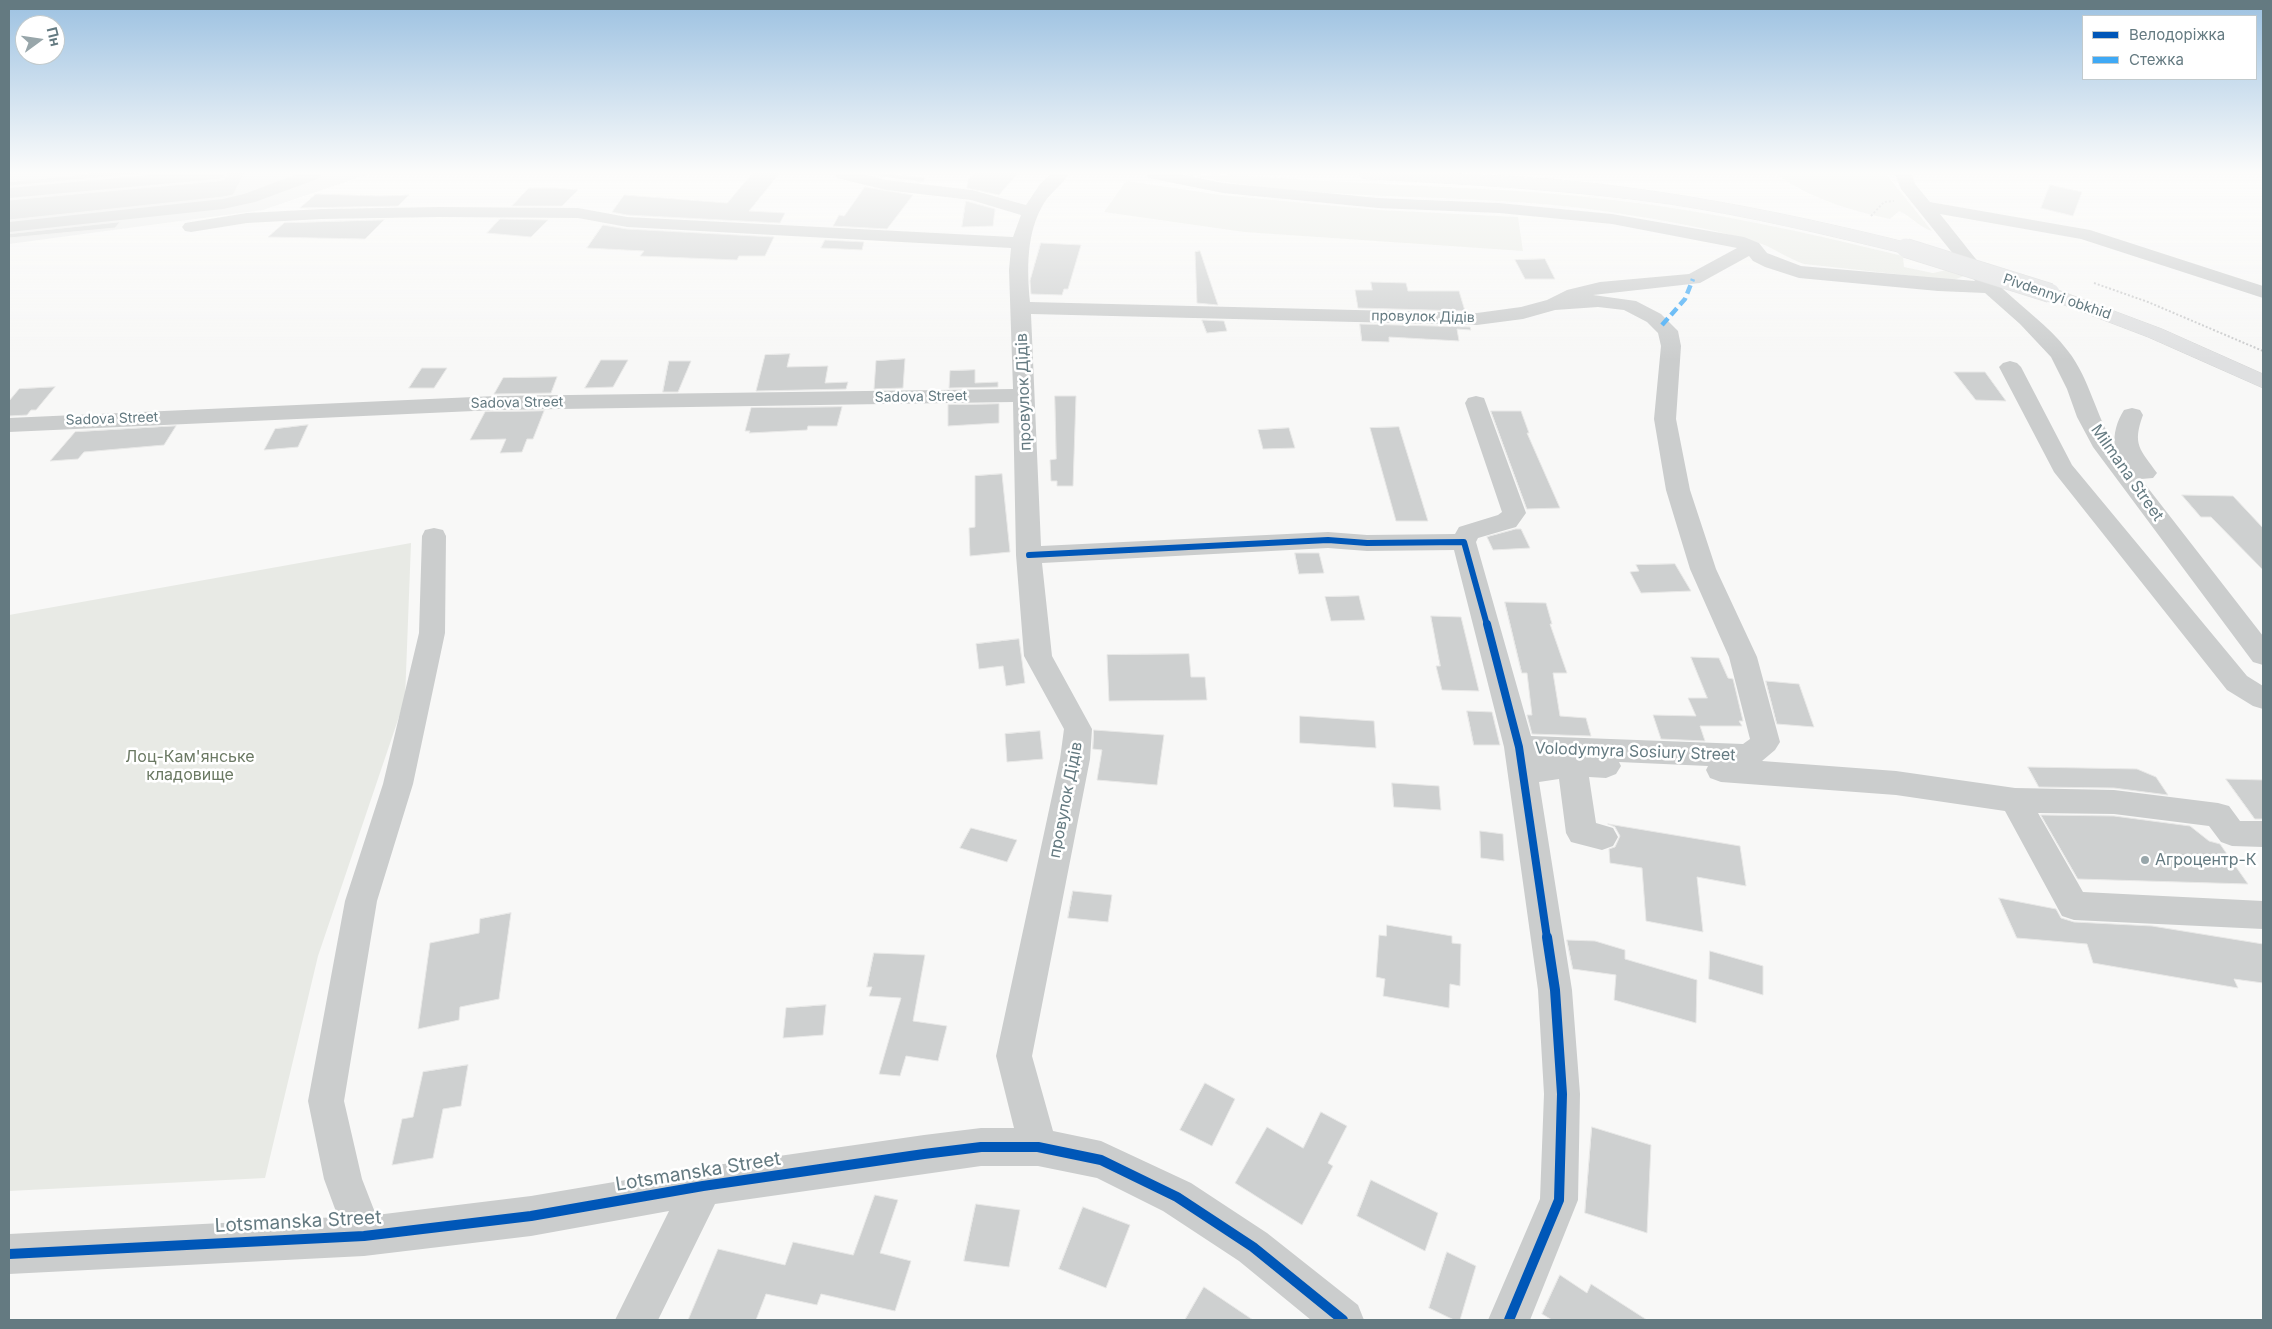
<!DOCTYPE html>
<meta charset="utf-8">
<style>
body{margin:0}
#map{position:relative;width:2272px;height:1329px;overflow:hidden;background:#f8f8f7;font-family:Inter,sans-serif}
canvas{display:block}
.frame{position:absolute;inset:0;border:10px solid #647a81;pointer-events:none}
.legend{position:absolute;left:2082px;top:15px;width:175px;height:65px;box-sizing:border-box;background:#fff;border:1px solid #c1cacd;margin:0;padding:6px 9px;list-style:none;font-size:15px;color:#647a81}
.legend li{display:flex;align-items:center;gap:10px;height:25px}
.legend b{width:25px;border:1px solid #c1cacd}
.north{position:absolute;left:15px;top:15px;width:50px;height:50px;box-sizing:border-box;background:#fff;border:1px solid #c1cacd;border-radius:50%;rotate:76deg;font-size:14px;font-weight:700;line-height:20px;text-align:center;color:#647a81}
.north::after{content:'';display:block;margin:auto;width:18px;height:22px;background:#98a6aa;clip-path:polygon(50% 0,100% 100%,50% 72%,0 100%)}
</style>
<div id="map">
<canvas width="2272" height="1329"></canvas>
<div class="frame"></div>
<ul class="legend">
<li><b style="height:6px;background:#0057b8"></b>Велодоріжка</li>
<li><b style="height:6px;background:#3fa9f5"></b>Стежка</li>
</ul>
<div class="north">Пн</div>
</div>
<script>
const ctx = document.querySelector('canvas').getContext('2d');
ctx.lineJoin = 'round';
function fillPath(path, color) {
  ctx.fillStyle = color;
  ctx.fill(path, 'evenodd');
}
function trace(path, color, width, dash) {
  ctx.strokeStyle = color;
  ctx.lineWidth = width;
  ctx.lineCap = dash ? 'butt' : 'round';
  ctx.setLineDash(dash || []);
  ctx.stroke(path);
}
function drawText(font, color, halo, rows, align = 'center') {
  ctx.font = font + ' Inter,sans-serif';
  ctx.lineWidth = 5;
  ctx.setLineDash([]);
  ctx.textBaseline = 'middle';
  ctx.strokeStyle = halo;
  ctx.fillStyle = color;
  for (const [text, x, y, turn = 0] of rows) {
    ctx.save();
    ctx.translate(x, y);
    ctx.rotate((+turn || 0) * Math.PI / 180);
    ctx.textAlign = isNaN(turn) ? turn : align;
    if (halo) ctx.strokeText(text, 0, 0);
    ctx.fillText(text, 0, 0);
    ctx.restore();
  }
}
const built = new Path2D(`
 M 9,174 L 369,174 L 263,210 L 9,244 Z`);
const green = new Path2D(`
 M 1183,174 C 1238,174 1291,179 1346,182 C 1435,187 1524,189 1614,200 C 1711,211 1808,233 1903,256 L 1904,267 L 1933,273 L 1946,270 L 1964,276 L 1954,280 L 1941,279 L 1804,264 C 1786,258 1772,246 1753,241 C 1715,230 1674,222 1635,216 C 1486,189 1331,206 1183,174 Z
 M 1776,174 L 1886,174 L 1932,231 C 1920,228 1911,216 1899,211 L 1890,219 C 1849,210 1811,199 1776,174 Z
 M 1126,181 L 1221,195 L 1379,210 L 1518,217 L 1523,251 L 1244,232 L 1104,212 Z
 M 411,543 L 405,699 L 318,956 L 265,1178 L 9,1191 L 9,615 Z`);
const building = new Path2D(`
 M 88,174 L 139,174 L 9,186 L 9,182 Z
 M 227,174 L 244,174 L 233,195 L 223,197 L 9,220 L 9,200 L 217,181 L 223,180 Z
 M 752,174 L 779,174 L 749,211 L 785,213 L 780,223 L 627,215 L 612,212 L 624,195 L 727,203 Z
 M 887,174 L 926,178 L 923,182 L 874,175 Z
 M 974,174 L 1017,174 L 999,195 L 967,188 L 968,180 Z
 M 2050,185 L 2082,192 L 2073,216 L 2041,208 Z
 M 865,187 L 913,195 L 887,229 L 833,226 L 839,215 L 844,216 Z
 M 529,188 L 555,188 L 578,190 L 562,206 L 512,206 Z
 M 316,194 L 380,196 L 409,195 L 398,206 L 300,208 Z
 M 966,201 L 995,209 L 993,226 L 962,227 Z
 M 500,219 L 548,220 L 531,237 L 487,233 Z
 M 384,220 L 365,239 L 268,237 L 284,223 Z
 M 120,222 L 115,228 L 9,238 L 9,234 Z
 M 603,225 L 627,229 L 774,237 L 765,256 L 739,256 L 737,260 L 640,256 L 644,251 L 587,248 Z
 M 825,240 L 864,242 L 862,250 L 821,248 Z
 M 1041,243 L 1081,245 L 1068,289 L 1064,289 L 1062,295 L 1031,294 L 1030,281 Z
 M 1200,251 L 1218,305 L 1197,303 L 1195,252 Z
 M 1545,259 L 1555,279 L 1525,279 L 1515,260 Z
 M 1371,282 L 1406,283 L 1408,291 L 1459,291 L 1465,311 L 1358,308 L 1355,290 L 1372,290 Z
 M 1202,320 L 1224,321 L 1227,331 L 1207,333 Z
 M 1360,324 L 1470,327 L 1471,330 L 1457,329 L 1459,341 L 1389,337 L 1389,342 L 1362,341 Z
 M 790,354 L 787,367 L 828,366 L 825,383 L 848,382 L 846,389 L 756,391 L 765,355 Z
 M 905,359 L 903,388 L 874,389 L 876,361 Z
 M 601,360 L 628,360 L 613,387 L 585,388 Z
 M 669,361 L 691,361 L 678,392 L 663,392 Z
 M 422,368 L 447,368 L 434,388 L 409,388 Z
 M 975,370 L 975,383 L 998,382 L 998,387 L 949,388 L 950,371 Z
 M 1954,372 L 1985,372 L 2006,401 L 1976,400 Z
 M 557,377 L 551,393 L 494,394 L 503,378 Z
 M 55,387 L 36,410 L 31,410 L 27,415 L 9,416 L 9,401 L 19,389 Z
 M 1055,396 L 1076,396 L 1073,486 L 1057,486 L 1057,481 L 1051,481 L 1050,460 L 1056,459 Z
 M 999,404 L 999,423 L 948,426 L 948,405 Z
 M 842,407 L 837,426 L 808,426 L 807,430 L 749,433 L 750,431 L 745,431 L 751,408 Z
 M 544,411 L 533,439 L 527,439 L 522,452 L 500,453 L 506,439 L 470,440 L 485,412 Z
 M 1491,411 L 1521,411 L 1529,433 L 1527,433 L 1560,508 L 1527,509 Z
 M 308,425 L 298,447 L 264,450 L 275,429 Z
 M 176,426 L 164,445 L 84,452 L 78,459 L 50,461 L 75,432 Z
 M 1399,427 L 1416,482 L 1428,521 L 1396,521 L 1370,428 Z
 M 1289,428 L 1295,448 L 1263,449 L 1258,430 Z
 M 1002,474 L 1010,552 L 970,556 L 969,528 L 975,527 L 975,476 Z
 M 2182,495 L 2233,496 L 2263,528 L 2263,570 L 2211,517 L 2201,517 Z
 M 1516,529 L 1521,529 L 1530,548 L 1493,550 L 1487,537 Z
 M 1295,553 L 1319,553 L 1324,573 L 1299,574 Z
 M 1675,564 L 1691,591 L 1641,593 L 1630,572 L 1639,571 L 1636,565 Z
 M 1359,596 L 1365,620 L 1331,621 L 1325,597 Z
 M 1505,602 L 1546,603 L 1552,624 L 1550,624 L 1567,673 L 1553,673 L 1560,716 L 1586,718 L 1591,736 L 1532,734 L 1527,715 L 1532,715 L 1527,673 L 1522,673 Z
 M 1431,616 L 1461,617 L 1479,691 L 1442,690 L 1436,666 L 1440,666 Z
 M 1019,639 L 1025,683 L 1006,686 L 1003,666 L 979,669 L 976,644 Z
 M 1189,654 L 1191,677 L 1205,677 L 1207,700 L 1109,701 L 1107,655 Z
 M 1691,657 L 1719,658 L 1728,678 L 1733,679 L 1743,721 L 1739,721 L 1742,726 L 1700,726 L 1705,741 L 1661,739 L 1653,715 L 1696,716 L 1688,698 L 1707,698 Z
 M 1766,681 L 1799,684 L 1814,727 L 1777,724 Z
 M 1467,711 L 1492,712 L 1500,745 L 1474,745 Z
 M 1300,716 L 1374,721 L 1376,748 L 1300,743 Z
 M 1094,730 L 1164,735 L 1157,785 L 1097,780 L 1102,750 L 1093,749 Z
 M 1040,731 L 1043,759 L 1007,762 L 1005,734 Z
 M 2028,767 L 2137,769 L 2156,777 L 2168,795 L 2114,788 L 2039,787 Z
 M 2226,779 L 2263,780 L 2263,819 L 2255,819 Z
 M 1392,783 L 1439,786 L 1441,810 L 1394,807 Z
 M 2041,815 L 2114,816 L 2190,826 L 2209,841 L 2220,844 L 2248,884 L 2078,879 Z
 M 1608,824 L 1740,846 L 1746,886 L 1697,877 L 1703,932 L 1646,921 L 1642,868 L 1610,863 L 1609,849 L 1615,847 L 1620,836 L 1615,827 Z
 M 971,828 L 1017,840 L 1007,862 L 960,848 Z
 M 1480,831 L 1503,834 L 1504,861 L 1481,858 Z
 M 1073,891 L 1112,895 L 1108,922 L 1068,918 Z
 M 1999,898 L 2056,909 L 2061,918 L 2074,922 L 2152,926 L 2263,944 L 2263,983 L 2234,979 L 2238,988 L 2093,963 L 2087,944 L 2017,938 Z
 M 511,913 L 499,999 L 460,1007 L 459,1020 L 418,1029 L 430,943 L 479,933 L 480,919 Z
 M 1387,925 L 1452,936 L 1452,943 L 1461,944 L 1460,986 L 1450,984 L 1449,1008 L 1383,996 L 1385,979 L 1376,977 L 1379,935 L 1386,936 Z
 M 1567,940 L 1595,941 L 1625,950 L 1625,959 L 1697,980 L 1696,1023 L 1614,1000 L 1616,975 L 1573,969 Z
 M 1710,951 L 1763,966 L 1763,995 L 1709,979 Z
 M 874,953 L 925,955 L 913,1021 L 947,1026 L 938,1061 L 906,1056 L 900,1076 L 879,1074 L 901,998 L 869,996 L 872,987 L 867,987 Z
 M 826,1005 L 823,1035 L 783,1038 L 786,1008 Z
 M 468,1065 L 461,1106 L 443,1109 L 433,1158 L 392,1165 L 402,1119 L 413,1117 L 423,1072 Z
 M 1205,1083 L 1235,1099 L 1212,1146 L 1180,1130 Z
 M 1321,1112 L 1347,1126 L 1328,1163 L 1333,1166 L 1302,1225 L 1235,1183 L 1267,1127 L 1303,1148 Z
 M 1592,1127 L 1651,1145 L 1647,1233 L 1585,1213 Z
 M 1371,1180 L 1438,1213 L 1425,1251 L 1357,1216 Z
 M 875,1195 L 898,1200 L 880,1253 L 911,1261 L 895,1311 L 821,1294 L 817,1305 L 766,1294 L 756,1320 L 688,1320 L 718,1249 L 785,1265 L 793,1242 L 853,1255 Z
 M 976,1204 L 1020,1210 L 1009,1267 L 964,1261 Z
 M 1083,1207 L 1130,1225 L 1106,1288 L 1059,1269 Z
 M 1447,1252 L 1476,1266 L 1460,1320 L 1454,1320 L 1429,1308 Z
 M 1560,1275 L 1587,1293 L 1591,1284 L 1647,1320 L 1552,1320 L 1542,1314 Z
 M 1204,1287 L 1253,1320 L 1185,1320 Z`);
const path = new Path2D(`
 M 1871,216 L 1884,202 L 1894,201
 M 2094,283 L 2148,302 L 2263,351`);
const minor = new Path2D(`
 M 160,174 L 225,174 L 223,178 L 217,179 L 9,198 L 9,188 Z
 M 298,174 L 322,174 L 320,178 L 255,202 L 223,209 L 9,232 L 9,222 L 223,199 L 244,194 Z
 M 835,174 L 864,174 L 886,180 L 972,190 L 1026,205 L 1040,184 L 1051,174 L 1069,174 C 1062,185 1051,192 1044,203 C 1026,233 1027,269 1030,302 L 1477,313 L 1521,307 L 1547,300 L 1567,290 L 1600,282 L 1689,274 L 1737,248 L 1612,224 L 1499,213 L 1378,208 L 1223,193 L 1154,179 L 1148,178 L 1146,174 L 1180,174 L 1223,183 L 1378,198 L 1499,203 L 1612,214 L 1744,237 L 1759,243 L 1767,253 L 1801,266 L 1975,281 L 1901,189 L 1895,174 L 1912,174 L 1915,184 L 1930,202 L 2090,230 L 2263,286 L 2263,298 L 2081,239 L 1940,214 C 1959,237 1976,261 1996,282 C 2019,306 2048,324 2068,351 C 2090,379 2096,417 2115,446 C 2113,434 2117,421 2124,410 L 2132,408 L 2140,410 L 2143,415 C 2132,445 2140,449 2157,473 L 2153,478 L 2141,479 L 2263,636 L 2263,665 L 2253,662 L 2093,447 L 2077,417 L 2067,389 L 2051,357 L 2020,324 L 1985,293 L 1938,291 L 1799,278 L 1765,267 L 1753,261 L 1749,256 L 1700,283 L 1593,295 L 1636,301 L 1661,314 L 1678,331 L 1681,346 L 1676,419 L 1690,490 L 1716,569 L 1757,657 L 1780,742 L 1775,750 L 1762,761 L 1896,771 L 2015,788 L 2114,790 L 2218,803 L 2229,806 L 2240,821 L 2263,821 L 2263,847 L 2232,846 L 2221,842 L 2209,826 L 2114,814 L 2038,813 L 2083,892 L 2263,901 L 2263,929 L 2074,920 L 2062,916 L 2005,811 L 1896,795 L 1721,782 L 1710,778 L 1706,770 L 1708,766 L 1619,762 L 1621,766 L 1616,774 L 1606,778 L 1589,777 L 1596,823 L 1613,828 L 1618,837 L 1613,846 L 1602,850 L 1571,842 L 1566,833 L 1559,779 L 1539,782 L 1572,990 L 1580,1094 L 1578,1200 L 1530,1320 L 1488,1320 L 1540,1199 L 1544,1094 L 1538,990 L 1504,747 L 1454,550 L 1367,551 L 1328,548 L 1042,563 L 1052,656 L 1092,729 L 1090,759 L 1032,1056 L 1053,1131 L 1101,1141 L 1191,1183 L 1267,1233 L 1358,1305 L 1364,1320 L 1311,1320 L 1239,1261 L 1163,1211 L 1097,1178 L 1038,1166 L 981,1166 L 715,1204 L 658,1320 L 615,1320 L 669,1211 L 531,1236 L 364,1256 L 9,1274 L 9,1234 L 338,1217 L 324,1179 L 308,1101 L 345,901 L 383,784 L 419,633 L 422,536 L 425,530 L 434,528 L 443,530 L 446,536 L 445,633 L 413,784 L 377,901 L 344,1101 L 362,1179 L 376,1215 L 531,1196 L 703,1167 L 924,1135 L 981,1128 L 1014,1128 L 996,1056 L 1060,759 L 1064,729 L 1024,656 L 1016,555 L 1013,402 L 496,410 L 9,432 L 9,418 L 496,396 L 1013,389 L 1009,270 L 1011,248 L 627,227 L 578,218 L 439,217 L 322,219 L 247,223 L 191,232 L 185,231 L 182,227 L 185,223 L 191,222 L 247,213 L 322,209 L 439,207 L 578,208 L 627,217 L 1013,237 L 1021,215 L 971,200 L 886,190 L 837,178 ZM 1598,307 L 1624,310 L 1647,322 L 1658,333 L 1661,346 L 1654,419 L 1666,490 L 1690,569 L 1729,657 L 1750,739 L 1743,744 L 1531,736 L 1476,542 L 1478,538 L 1516,527 L 1526,513 L 1484,398 L 1476,396 L 1468,398 L 1465,403 L 1502,512 L 1498,515 L 1459,527 L 1455,534 L 1367,535 L 1328,532 L 1041,546 L 1031,314 L 1477,325 L 1523,319 L 1555,310 Z
 M 2010,361 L 2017,363 L 2021,367 L 2072,465 L 2247,676 L 2263,686 L 2263,709 L 2253,706 L 2227,690 L 2054,472 L 1999,367 L 2003,363 Z`);
const major = new Path2D(`
 M 1359,174 C 1393,174 1427,173 1461,174 C 1613,178 1765,207 1913,244 L 1915,248 L 1913,252 L 1906,254 C 1827,235 1749,216 1669,204 C 1569,190 1468,184 1367,179 L 1361,178 Z
 M 2050,287 L 2162,329 L 2263,374 L 2263,388 L 2148,337 L 2043,297 L 2040,293 L 2043,289 Z`);
const majorBridge = new Path2D(`
 M 1906,248 L 2050,293`);
const quiet = new Path2D(`
 M 1662,325 L 1685,299 L 1693,279`);
const cyclewayFar2 = new Path2D(`
 M 1029,555 L 1328,540 L 1367,543 L 1464,542 L 1487,625`);
const cyclewayFar1 = new Path2D(`
 M 1487,624 L 1519,747 L 1547,938`);
const cycleway = new Path2D(`
 M 9,1254 L 364,1236 L 531,1216 L 703,1186 L 924,1154 L 981,1147 L 1038,1147 L 1101,1160 L 1177,1197 L 1253,1247 L 1343,1320
 M 1509,1320 L 1559,1200 L 1562,1094 L 1555,990 L 1547,937`);
const markers = [
 [2145,860,5,"#98a6aa"]
];
const farStreetnames = [
 ["Pivdennyi obkhid",2057,297,19],
 ["провулок Дідів",1423,317,1],
 ["Sadova Street",921,397,-1],
 ["Sadova Street",517,403,-1],
 ["Sadova Street",112,419,-2]
];
const streetNames = [
 ["провулок Дідів",1024,392,-92],
 ["Milmana Street",2127,473,55],
 ["Volodymyra Sosiury Street",1635,752,2],
 ["провулок Дідів",1066,800,-79]
];
const parkNames = [
 ["Лоц-Кам'янcьке",190,757],
 ["кладовище",190,775]
];
const poiNames = [
 ["Агроцентр-К",2155,860]
];
const nearStreetnames = [
 ["Lotsmanska Street",698,1172,-9],
 ["Lotsmanska Street",298,1222,-3]
];
fillPath(built, '#e8e9e9');
fillPath(green, '#e8eae5');
fillPath(building, '#ced0d0');
trace(building, '#e8e8e7', 1);
trace(major, '#d4d5d5', 1);
trace(path, '#c9cacb', 2, [2, 2]);
fillPath(minor, '#cbcdcd');
fillPath(major, '#dfe0e1');
trace(majorBridge, '#d4d5d5', 20, []);
trace(majorBridge, '#dfe0e1', 19);
trace(quiet, '#3fa9f5', 4.5, [9, 4.5]);
trace(cyclewayFar2, '#0057b8', 6);
trace(cyclewayFar1, '#0057b8', 8);
trace(cycleway, '#0057b8', 10);
const sky = ctx.createLinearGradient(0, 0, 0, 360);
sky.addColorStop(0, '#9cc1e1');
sky.addColorStop(0.48, '#fcfcfb');
sky.addColorStop(1, '#fcfcfb00');
ctx.fillStyle = sky;
ctx.fillRect(0, 0, 2272, 360);
for (const [x, y, r, color] of markers) {
  const dot = new Path2D();
  dot.arc(x, y, r, 0, 2 * Math.PI);
  ctx.fillStyle = color;
  ctx.fill(dot);
  trace(dot, '#fff', 2);
}
drawText('14px', '#647a81', '#fff', farStreetnames);
drawText('16px', '#647a81', '#fff', streetNames);
drawText('16px', '#6b7963', '#fff', parkNames);
drawText('16px', '#647a81', '#fff', poiNames, 'left');
drawText('19px', '#647a81', '#fff', nearStreetnames);
</script>
